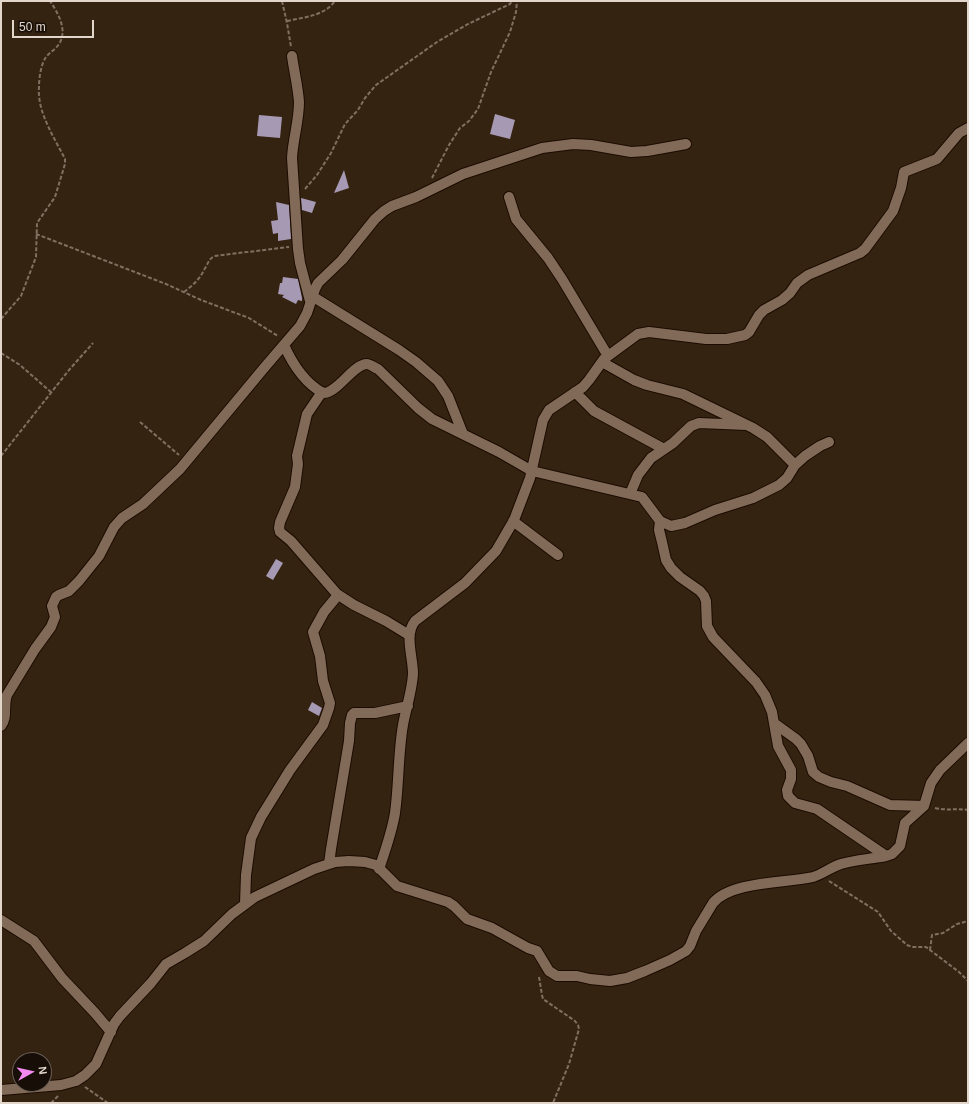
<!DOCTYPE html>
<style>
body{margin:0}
#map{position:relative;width:969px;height:1104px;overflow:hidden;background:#352311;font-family:Arial,sans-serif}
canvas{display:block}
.frame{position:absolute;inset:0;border:2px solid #e2d6cb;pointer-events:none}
.north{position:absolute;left:12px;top:1052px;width:40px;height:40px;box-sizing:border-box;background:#160e07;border:1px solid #685e55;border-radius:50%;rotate:82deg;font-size:11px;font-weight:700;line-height:16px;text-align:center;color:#e2d6cb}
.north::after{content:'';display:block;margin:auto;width:14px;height:18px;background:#f489f0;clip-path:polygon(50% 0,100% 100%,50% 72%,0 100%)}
.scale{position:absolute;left:12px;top:20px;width:82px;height:18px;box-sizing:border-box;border:2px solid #e2d6cb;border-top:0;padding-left:5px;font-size:12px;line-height:14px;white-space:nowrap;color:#e2d6cb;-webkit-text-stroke:3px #160e07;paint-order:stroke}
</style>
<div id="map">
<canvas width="969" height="1104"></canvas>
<div class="frame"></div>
<div class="north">N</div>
<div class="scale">50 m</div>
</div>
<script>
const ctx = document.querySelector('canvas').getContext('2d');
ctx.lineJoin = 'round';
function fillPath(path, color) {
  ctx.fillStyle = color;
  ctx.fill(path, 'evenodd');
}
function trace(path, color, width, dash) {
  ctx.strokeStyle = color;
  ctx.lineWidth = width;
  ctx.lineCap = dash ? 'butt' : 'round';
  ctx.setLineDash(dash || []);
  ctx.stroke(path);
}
const building = new Path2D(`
 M 495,114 L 515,120 L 510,139 L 490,134 Z
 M 259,115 L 282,117 L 280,138 L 257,136 Z
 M 344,170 L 349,188 L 334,193 Z
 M 301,198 L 316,202 L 312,213 L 302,210 Z
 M 276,202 L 289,205 L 291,239 L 278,241 L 278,233 L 273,234 L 271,221 L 278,220 Z
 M 283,277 L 298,279 L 302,298 L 302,301 L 298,300 L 296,304 L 282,297 L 284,295 L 278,294 L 280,283 L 282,283 Z
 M 276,559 L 283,563 L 273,580 L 266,576 Z
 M 312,702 L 322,708 L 319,716 L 308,710 Z`);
const path = new Path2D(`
 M 282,1 L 287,23 L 291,47
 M 287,21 C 305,17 324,16 335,1
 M 432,178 L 449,145 L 460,128 L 469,121 L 478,109 L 491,72 L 510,32 L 516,12 L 517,1
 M 305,189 L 317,175 L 331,153 L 345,124 L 358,110 L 365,98 L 376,85 L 437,42 L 468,24 L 510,4 L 512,1
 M 36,234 L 166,284 L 201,300 L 249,318 L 278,336
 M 184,292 C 192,286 200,279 204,270 C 208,264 208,260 214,256 L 289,247
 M 1,319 L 21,296 L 36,257 L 37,223 L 55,197 L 65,164 L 65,159 C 54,137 37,112 39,87 C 39,78 41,64 46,57 C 50,52 56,49 59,44 C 68,30 58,13 50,1
 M 1,353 L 20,365 L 52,393
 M 140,422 L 179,455
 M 1,456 L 69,370 L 93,343
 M 935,808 C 947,811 956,808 968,810
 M 829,881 L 878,912 L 891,931 L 907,945 L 912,947 L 926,947 L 959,972 L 968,981
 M 930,950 L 932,935 L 943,933 L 957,924 L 968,921
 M 539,977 L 542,995 L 543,999 L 575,1021 L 578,1025 L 579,1029 L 569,1064 L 553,1103
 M 85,1087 L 108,1103
 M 51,1103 L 59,1095`);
const minor = new Path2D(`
 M 292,56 C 294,71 298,87 299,102 C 299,121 293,139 292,158 L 298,249 L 300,263 L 310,301
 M 509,197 L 516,219 L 548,258 L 562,279 L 608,356
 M 312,296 L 399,350 L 416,362 L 438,381 L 448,396 L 463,434
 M 284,345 C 292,363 305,383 323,393 C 337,394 353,364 367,364 C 370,364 375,368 378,369 L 418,408 L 432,419 L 499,452 L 532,471 L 642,497 L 660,521 L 671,526 L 685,523 L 715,510 L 753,498 L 779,485 L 787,478 L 795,465 L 805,456 L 820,446 L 829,442
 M 602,362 L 634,380 L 647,385 L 683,394 L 753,428 L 767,437 L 795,465
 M 322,392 L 307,414 L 297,456 L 298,464 L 295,487 L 280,522 L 279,528 L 280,532 L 291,541 L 337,594 L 354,605 L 386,621 L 409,635
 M 575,392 L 594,411 L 664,449
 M 630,494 L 638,475 L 651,458 L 673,443 L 691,426 L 699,423 L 747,425
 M 513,521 L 558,555
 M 660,521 L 659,530 L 662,542 L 666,560 L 671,568 L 680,577 L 700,591 L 704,596 L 706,601 L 707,626 L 713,637 L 756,682 L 765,695 L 772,712 L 778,746 L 791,770 L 791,779 L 787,790 L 788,796 L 795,803 L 817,809 L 886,856
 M 774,723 L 796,739 L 801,744 L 808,756 L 813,772 L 819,777 L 831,782 L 847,786 L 890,805 L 924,806
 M 1,726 C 8,717 3,706 7,695 L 35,649 L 51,627 L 55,617 L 52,606 L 56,597 L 59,595 L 69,591 L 79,581 L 99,556 L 114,527 L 122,518 L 143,504 L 180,469 L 264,368 L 300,326 L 307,313 L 315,289 L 318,283 L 342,260 L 375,219 L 384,211 L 392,206 L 416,197 L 463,174 L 542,148 L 573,144 L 591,145 L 631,152 L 647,151 L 686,144
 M 329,864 L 331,849 L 349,741 L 350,723 L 352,715 L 354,713 L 375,713 L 408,706
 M 379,869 C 385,851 392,832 395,813 C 399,784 398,754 403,725 C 406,708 412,691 413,674 C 413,656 404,635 415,621 L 465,583 L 496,551 L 514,520 L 530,478 L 543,420 L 549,410 L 583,387 L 589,380 L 604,359 L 638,334 L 649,332 L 706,339 L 727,339 L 745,335 L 749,332 L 759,315 L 764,310 L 782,300 L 790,293 L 797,283 L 808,275 L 860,253 L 865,249 L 893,211 L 901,188 L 904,172 L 937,159 L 959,133 L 968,128
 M 245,904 L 246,875 L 251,838 L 261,817 L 290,770 L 323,725 L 329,708 L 330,703 L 323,681 L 320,656 L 313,632 L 324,612 L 338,595
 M 1,920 L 34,941 L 62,978 L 95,1013 L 111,1032
 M 1,1090 L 61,1085 L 76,1081 L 85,1075 L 96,1064 L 114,1024 L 120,1016 L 151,983 L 166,964 L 185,953 L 204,941 L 232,914 L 255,897 L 314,869 L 335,862 L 349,861 L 365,862 L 376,865 L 397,886 L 448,902 L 454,906 L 467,919 L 492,928 L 528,948 L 537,951 L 549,971 L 557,976 L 577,976 L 590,979 L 610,981 L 627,978 L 645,971 L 670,960 L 686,951 L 690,946 L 696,931 L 713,903 C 731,881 787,883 813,877 C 823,874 831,867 841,864 C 855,860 871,859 886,856 L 892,854 L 900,846 L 905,823 L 924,806 L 931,783 L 940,770 L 968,743`);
fillPath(building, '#a699b3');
trace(minor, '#1c0b00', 12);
trace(path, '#807061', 2, [4, 2]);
trace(minor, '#816b58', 10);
</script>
